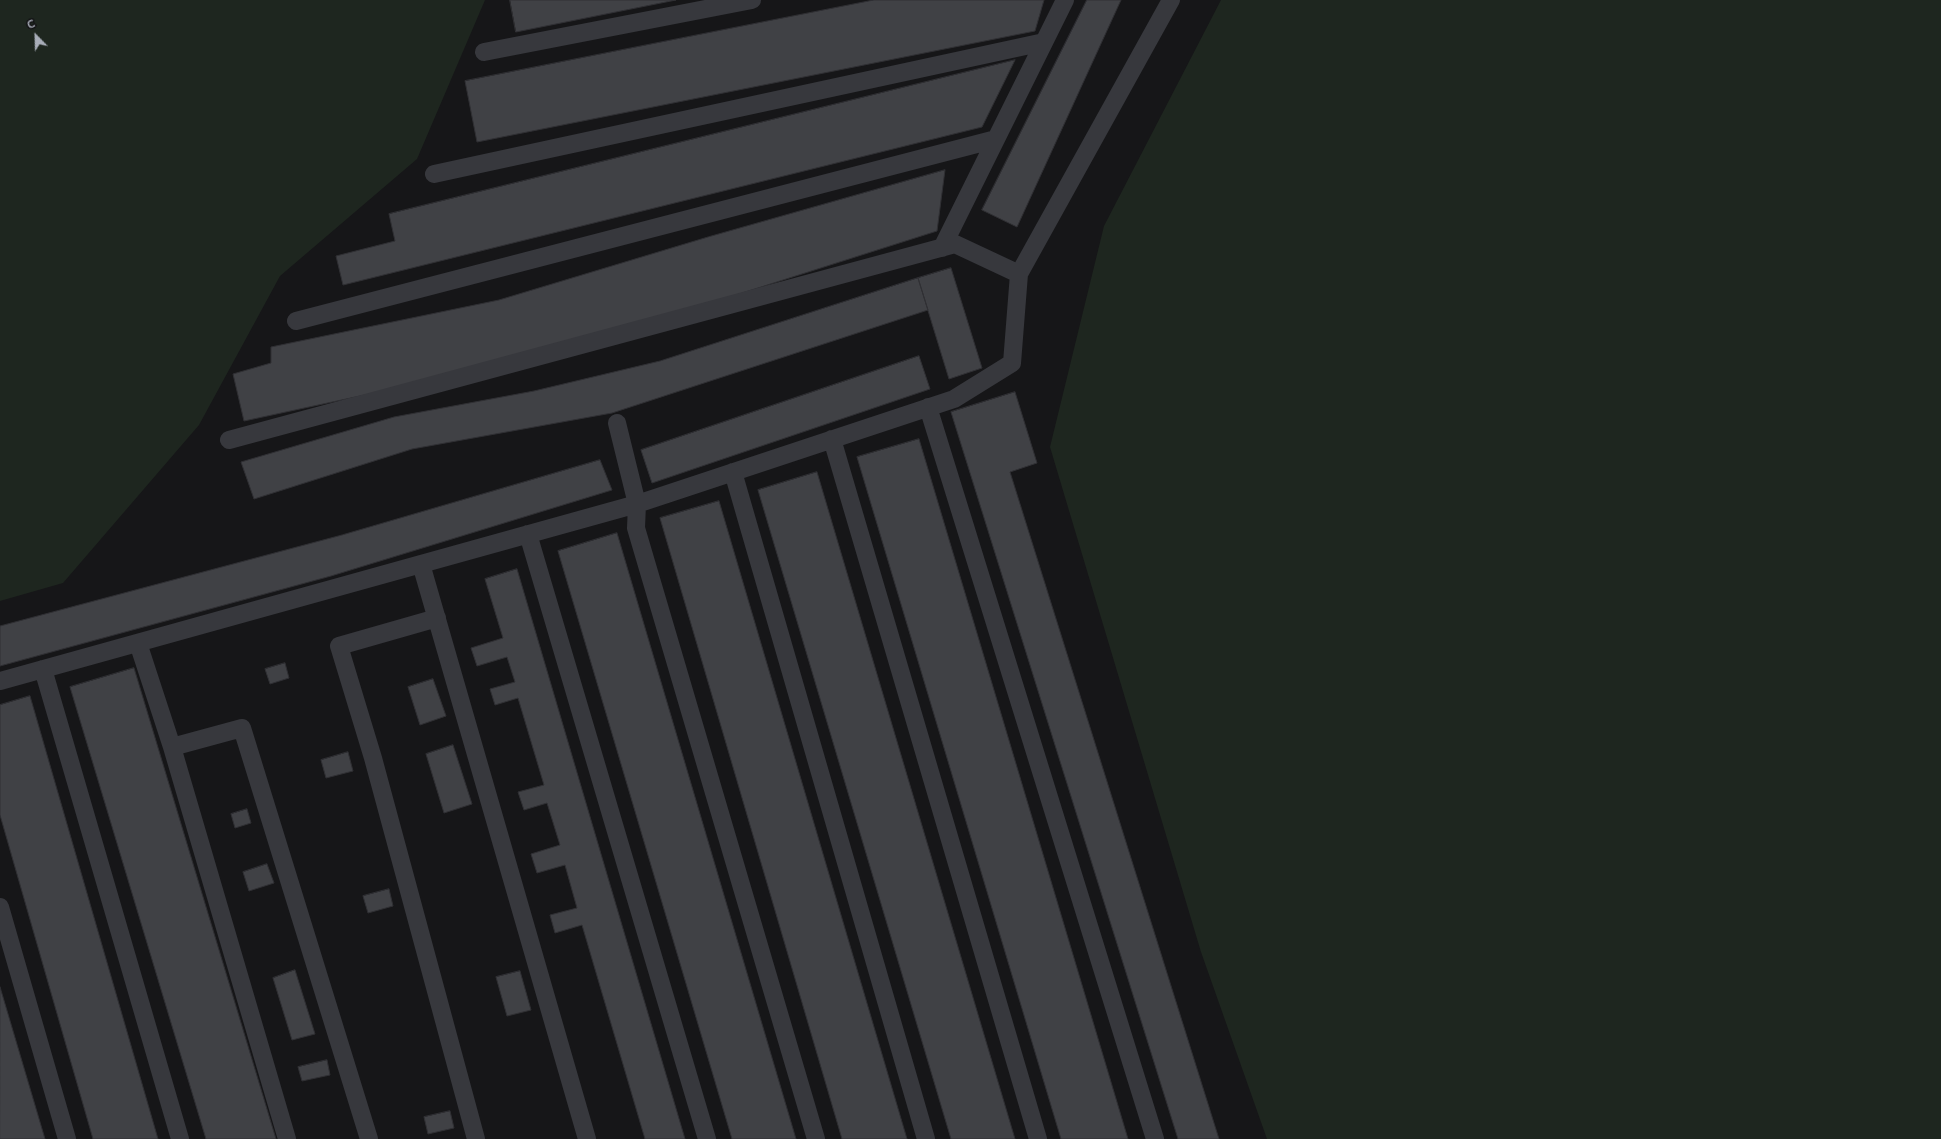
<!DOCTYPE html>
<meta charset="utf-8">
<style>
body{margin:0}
#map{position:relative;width:1941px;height:1139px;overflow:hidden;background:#161618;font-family:"Nunito Sans",sans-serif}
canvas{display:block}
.north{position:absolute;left:16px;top:16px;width:40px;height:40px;-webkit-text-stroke:3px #111113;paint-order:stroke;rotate:337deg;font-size:11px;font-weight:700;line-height:16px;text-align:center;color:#a8adb8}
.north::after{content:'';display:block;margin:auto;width:14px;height:18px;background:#a8adb8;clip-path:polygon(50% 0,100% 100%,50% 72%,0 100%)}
</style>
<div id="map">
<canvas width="1941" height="1139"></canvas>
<div class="north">С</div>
</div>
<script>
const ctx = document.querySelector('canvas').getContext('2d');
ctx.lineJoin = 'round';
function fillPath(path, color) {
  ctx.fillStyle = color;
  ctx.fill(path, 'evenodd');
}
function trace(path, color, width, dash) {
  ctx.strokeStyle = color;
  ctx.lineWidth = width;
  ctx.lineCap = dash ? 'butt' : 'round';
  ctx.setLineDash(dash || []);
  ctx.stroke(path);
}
const green = new Path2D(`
 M 0,0 L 485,0 L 417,159 L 280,276 L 199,425 L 63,583 L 0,601 Z
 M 1221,0 L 1941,0 L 1941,1139 L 1267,1139 L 1201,952 L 1050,447 L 1104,226 Z`);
const building = new Path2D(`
 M 510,0 L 676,0 L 516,32 Z
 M 874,0 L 1044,0 L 1035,31 L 477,142 L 465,81 Z
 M 1087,0 L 1121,0 L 1017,227 L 982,210 Z
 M 1015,60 L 982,127 L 343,285 L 336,256 L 395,241 L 389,214 Z
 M 945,170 L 937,231 L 541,357 L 244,421 L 233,374 L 271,363 L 271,347 L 499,300 L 708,237 Z
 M 951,268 L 982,368 L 949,379 L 918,278 Z
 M 918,278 L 928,310 L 612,413 L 412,449 L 254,499 L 241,462 L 394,417 L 534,391 L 660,361 Z
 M 919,356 L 930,389 L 652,483 L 641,450 Z
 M 1015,392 L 1037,463 L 1010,472 L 1219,1139 L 1178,1139 L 951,412 Z
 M 919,439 L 1128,1139 L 1061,1139 L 857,457 Z
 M 600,460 L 612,490 L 331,576 L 0,666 L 0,626 L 342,535 Z
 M 817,472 L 1015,1139 L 951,1139 L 758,490 Z
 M 719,501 L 907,1139 L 842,1139 L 660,518 Z
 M 617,533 L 796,1139 L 732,1139 L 558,551 Z
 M 517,569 L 685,1139 L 645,1139 L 582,925 L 555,933 L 550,915 L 577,908 L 565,865 L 537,873 L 531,854 L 560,845 L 547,803 L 524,810 L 518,792 L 544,785 L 518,698 L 495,705 L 490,689 L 515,682 L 507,657 L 477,666 L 471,648 L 503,638 L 485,579 Z
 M 285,663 L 289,678 L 270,684 L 265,669 Z
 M 134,668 L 276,1139 L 206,1139 L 70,687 Z
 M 433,679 L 446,716 L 420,725 L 408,687 Z
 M 30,696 L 158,1139 L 93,1139 L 0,815 L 0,705 Z
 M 453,745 L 472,804 L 444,813 L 426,754 Z
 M 348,752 L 353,771 L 326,778 L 321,760 Z
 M 247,809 L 251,823 L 235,828 L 231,814 Z
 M 267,864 L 274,883 L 249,891 L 243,872 Z
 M 389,889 L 393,906 L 368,913 L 363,896 Z
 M 295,970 L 315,1034 L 292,1040 L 273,978 Z
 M 520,971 L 531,1010 L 507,1016 L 496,977 Z
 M 0,987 L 45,1139 L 0,1139 Z
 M 327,1060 L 330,1075 L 302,1081 L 298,1067 Z
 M 450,1111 L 454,1128 L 428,1134 L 424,1117 Z`);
const service = new Path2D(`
 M 484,52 L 752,0
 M 434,174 L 1044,42
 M 942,248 L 1065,0
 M 296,321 L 996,139
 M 928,407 L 1155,1139
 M 617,423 L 637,504 L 954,399 L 1012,363 L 1019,274
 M 832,439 L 1038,1139
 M 229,440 L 955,244 L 1019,274 L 1171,0
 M 733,472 L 926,1139
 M 528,534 L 707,1139
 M 421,564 L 587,1139
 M 437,618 L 339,646 L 373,758 L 476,1139
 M 138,643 L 172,747 L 242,728 L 369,1139
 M 43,669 L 180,1139
 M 0,681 L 637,504 L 636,528 L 816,1139
 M 172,747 L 287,1139
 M 0,907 L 67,1139`);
fillPath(green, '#1e261f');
fillPath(building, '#404145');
trace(building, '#303034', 1);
trace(service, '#37383d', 18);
</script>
